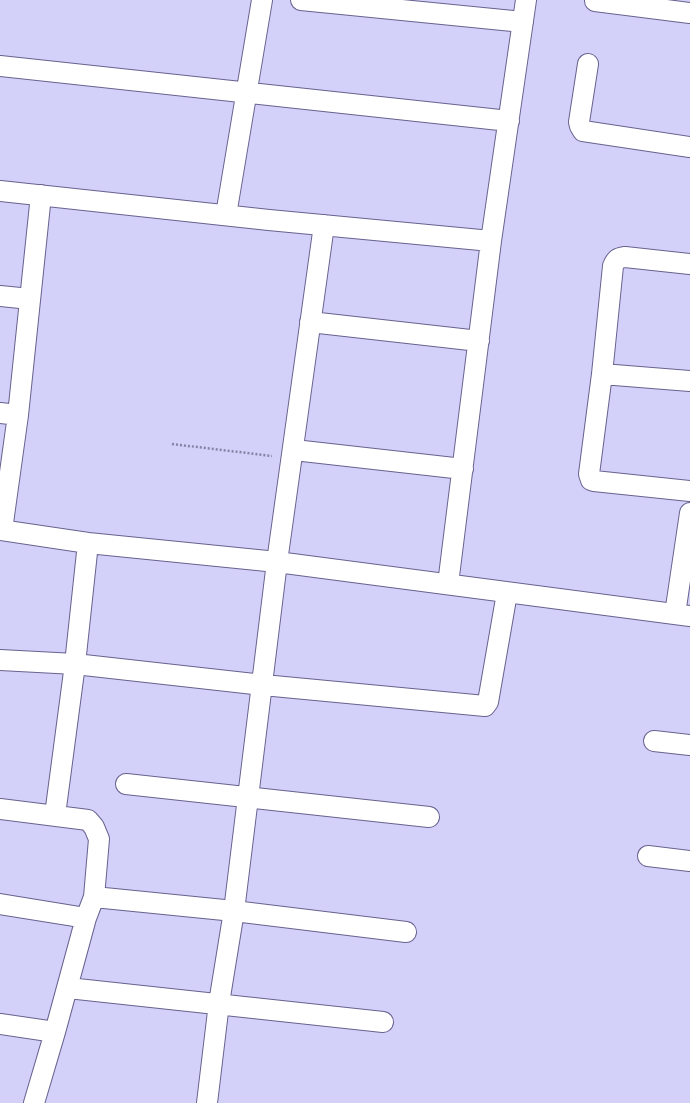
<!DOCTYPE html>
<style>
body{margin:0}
canvas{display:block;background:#d3d0f9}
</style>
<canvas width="690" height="1103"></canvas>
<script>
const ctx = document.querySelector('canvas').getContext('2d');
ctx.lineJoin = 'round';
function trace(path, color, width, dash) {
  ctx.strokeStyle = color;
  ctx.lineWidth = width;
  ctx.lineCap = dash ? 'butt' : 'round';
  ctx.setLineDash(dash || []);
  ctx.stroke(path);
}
const path = new Path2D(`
 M 172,444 L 272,456`);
const street = new Path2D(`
 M 301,0 L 523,22
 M 595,0 L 595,1 L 690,13
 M 588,64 L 579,122 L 580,126 L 583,131 L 690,147
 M 0,66 L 509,121
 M 0,191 L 269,220 L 491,241
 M 226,215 L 262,0
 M 690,264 L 625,257 C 618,258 616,259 613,266 L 602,374 L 589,474 L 591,480 L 594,481 L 690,491
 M 0,296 L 30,299
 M 310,322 L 479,341
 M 602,374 L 690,381
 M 0,413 L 18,415
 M 294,450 L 463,469
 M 0,530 L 88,543 L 277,562 L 690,616
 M 2,530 L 18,415 L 41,195
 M 448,584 L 491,241 L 526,0
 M 675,614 L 690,513
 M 0,660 L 75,664 L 263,685 L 485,706 L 488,702 L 507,593
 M 654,741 L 690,745
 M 126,784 L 429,817
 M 0,809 L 88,820 L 94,827 L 99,839 L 94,897 L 86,918 L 55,1032 L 34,1103
 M 55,815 L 75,664 L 88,543
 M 648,856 L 690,861
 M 94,897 L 234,911 L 406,932
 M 0,904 L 86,918
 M 68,988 L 383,1022
 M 0,1024 L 55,1032
 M 207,1103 L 219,1003 L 234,911 L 277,562 L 324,225`);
trace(street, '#67628f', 22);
trace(path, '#8684a4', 2.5, [2, 2]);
trace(street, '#fff', 20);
</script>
